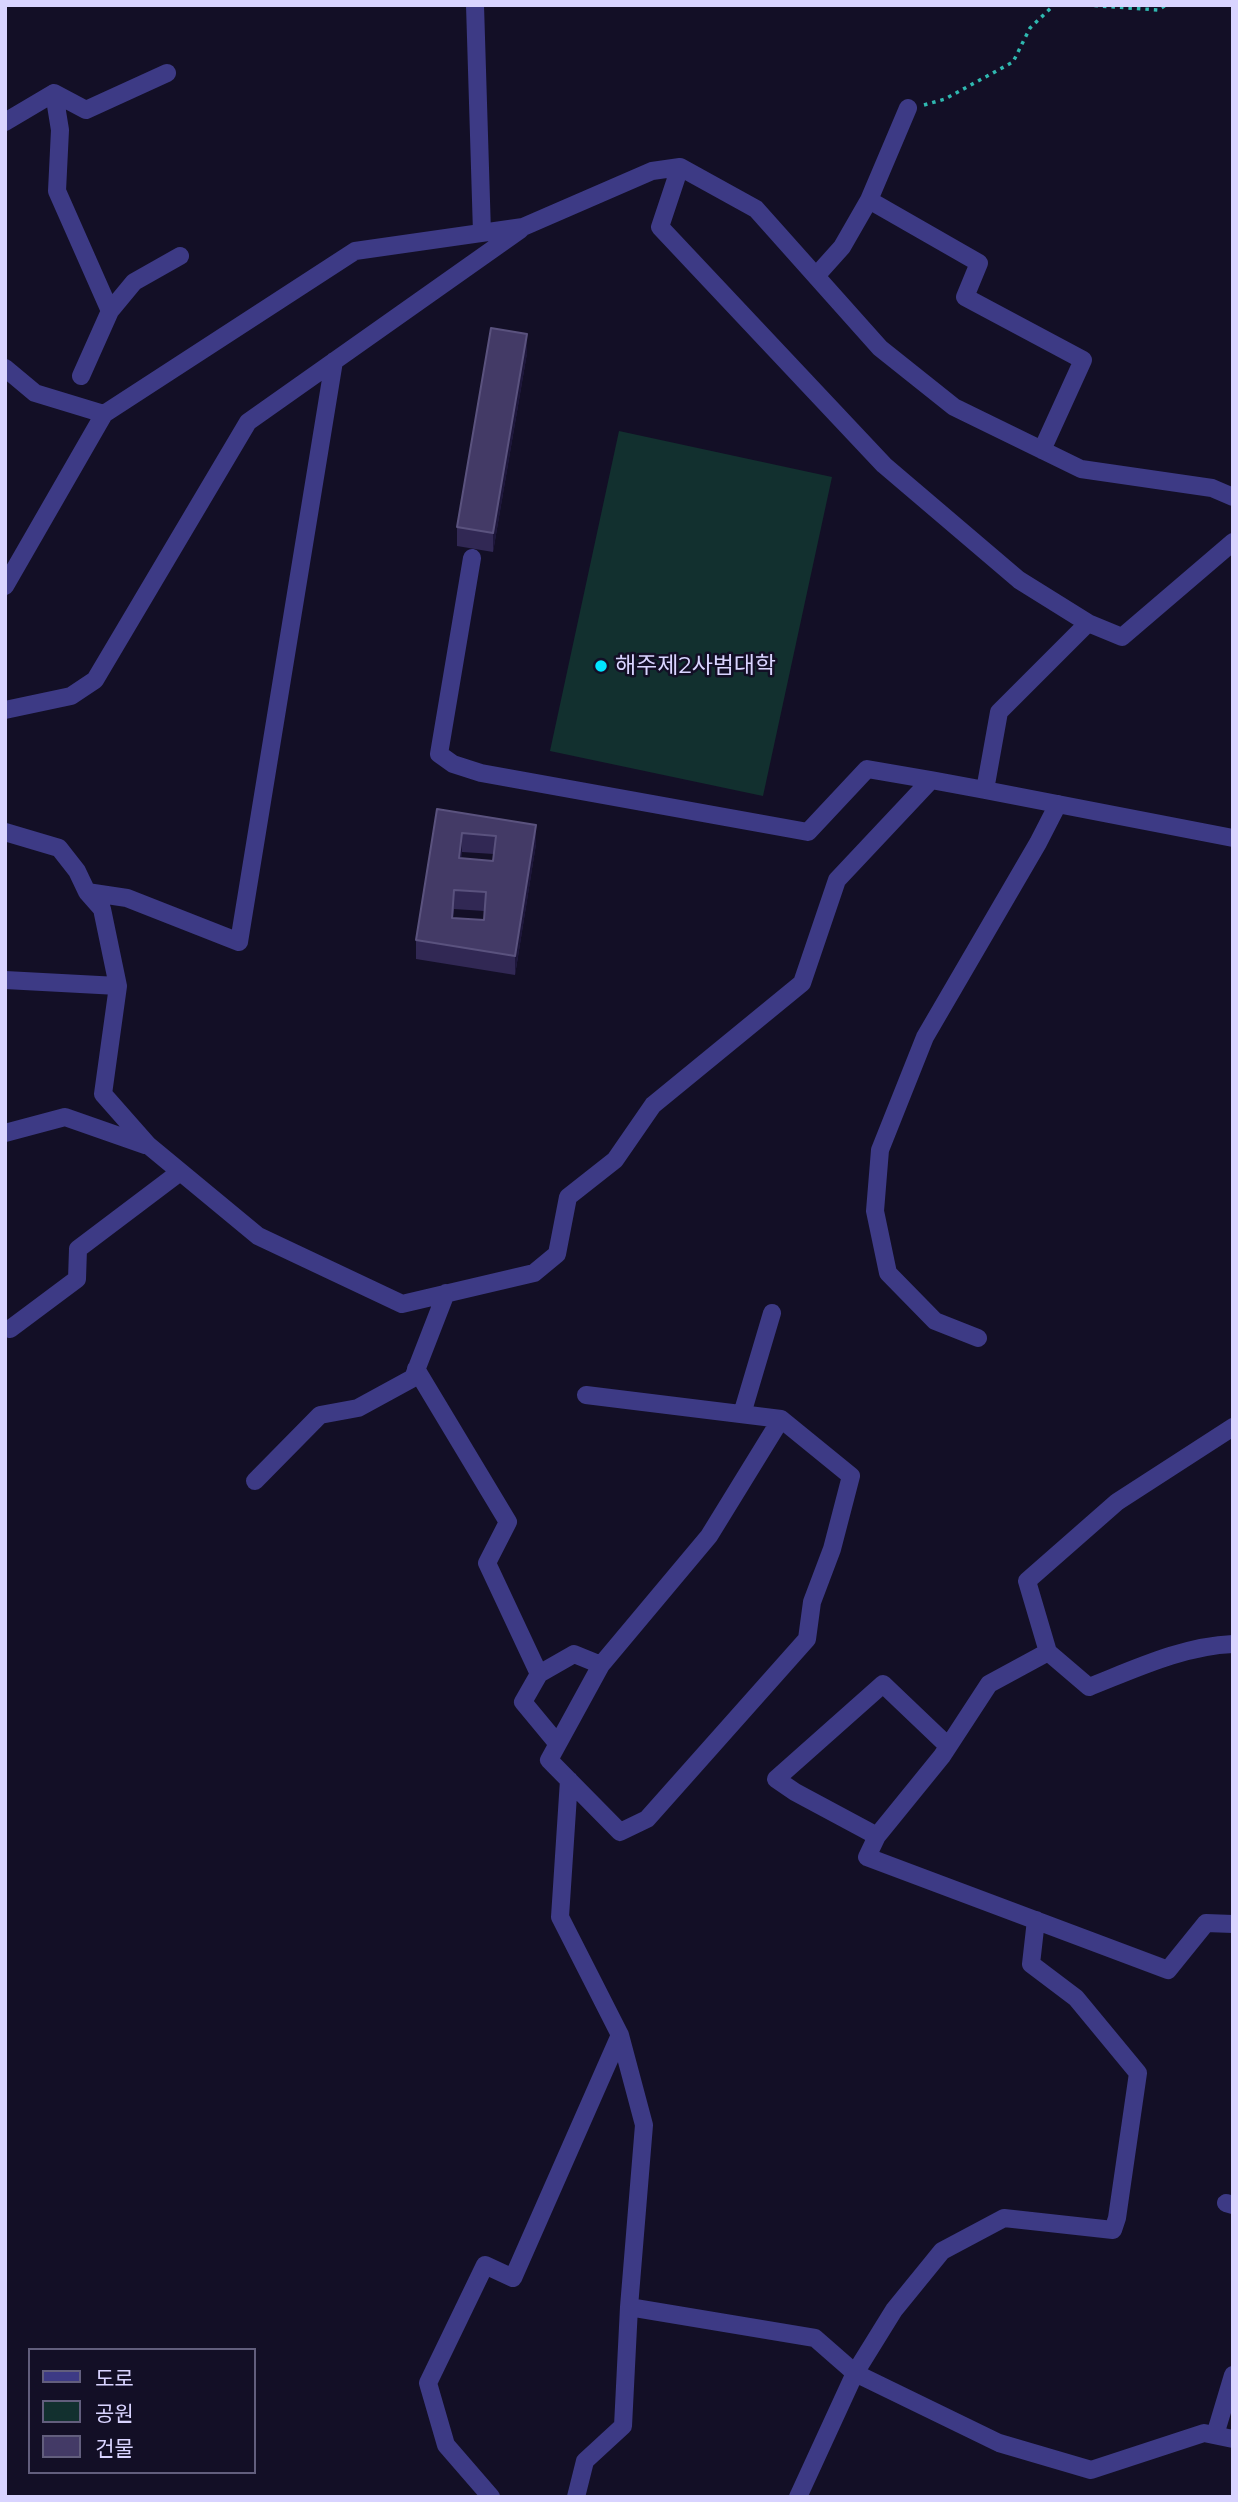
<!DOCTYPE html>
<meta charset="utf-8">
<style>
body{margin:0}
#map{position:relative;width:1238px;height:2502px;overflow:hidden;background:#130f26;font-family:Montserrat,"Noto Sans KR",sans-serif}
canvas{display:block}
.frame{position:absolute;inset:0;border:7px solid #d9d4ff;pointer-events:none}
.legend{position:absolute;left:28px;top:2348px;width:228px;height:126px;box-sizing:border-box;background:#130f26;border:2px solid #625e7d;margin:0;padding:9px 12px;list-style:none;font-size:21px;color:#d9d4ff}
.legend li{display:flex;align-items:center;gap:14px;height:35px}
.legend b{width:35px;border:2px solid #625e7d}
</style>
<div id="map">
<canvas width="1238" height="2502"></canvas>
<div class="frame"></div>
<ul class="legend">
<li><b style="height:9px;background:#3d3a85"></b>도로</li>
<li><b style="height:19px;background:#12302f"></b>공원</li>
<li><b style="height:19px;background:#433a66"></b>건물</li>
</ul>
</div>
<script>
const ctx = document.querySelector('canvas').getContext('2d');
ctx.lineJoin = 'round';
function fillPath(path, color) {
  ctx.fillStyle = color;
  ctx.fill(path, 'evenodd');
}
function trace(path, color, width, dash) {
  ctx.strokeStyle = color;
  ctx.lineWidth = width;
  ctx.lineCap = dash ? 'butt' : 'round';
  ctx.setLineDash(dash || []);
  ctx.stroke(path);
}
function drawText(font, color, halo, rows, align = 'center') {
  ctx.font = font + ' Montserrat,"Noto Sans KR",sans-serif';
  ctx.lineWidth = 5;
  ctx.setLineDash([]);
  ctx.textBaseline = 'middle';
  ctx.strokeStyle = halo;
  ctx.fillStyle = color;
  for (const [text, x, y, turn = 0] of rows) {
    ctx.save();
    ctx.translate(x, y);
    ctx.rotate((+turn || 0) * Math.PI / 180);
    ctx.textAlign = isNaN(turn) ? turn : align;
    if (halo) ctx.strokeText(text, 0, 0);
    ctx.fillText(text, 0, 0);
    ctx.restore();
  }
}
const green = new Path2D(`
 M 619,431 L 832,477 L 763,796 L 550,751 Z`);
const path = new Path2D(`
 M 1086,5 L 1158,10 L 1166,5
 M 924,105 L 945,99 L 1013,62 L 1030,28 L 1054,5`);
const minor = new Path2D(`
 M 475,5 L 482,233
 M 54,93 L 60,130 L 57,191 L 110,311
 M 5,122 L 54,93 L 86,110 L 167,73
 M 680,167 L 660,227 L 884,465 L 1019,580 L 1088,623
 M 869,200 L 979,263 L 965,297 L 1083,360 L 1042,450
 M 816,276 L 842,247 L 869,200 L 908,108
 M 5,368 L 35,393 L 104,414
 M 81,376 L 110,311 L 134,282 L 180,256
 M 472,558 L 439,754 L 453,764 L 481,773 L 808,832 L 867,769 L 931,780
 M 5,586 L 104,414 L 355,251 L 523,227 L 652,171 L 680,167 L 756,209 L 880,348 L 954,407 L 1081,469 L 1212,488 L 1233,497
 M 5,710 L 71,696 L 95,680 L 248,422 L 520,230
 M 985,790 L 1233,838
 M 5,832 L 59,848 L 77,871 L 87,892 L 102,909 L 118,986 L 103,1094 L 148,1145 L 258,1236 L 402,1304 L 534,1273 L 557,1254 L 568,1197 L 615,1160 L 653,1105 L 802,983 L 837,880 L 931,780 L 985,790 L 999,712 L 1088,623 L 1122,637 L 1233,542
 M 87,892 L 127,898 L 239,942 L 334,361
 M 5,980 L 118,986
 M 5,1133 L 65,1117 L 145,1145
 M 10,1329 L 77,1279 L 78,1249 L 180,1172
 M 978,1338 L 935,1321 L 888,1273 L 875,1211 L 880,1150 L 925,1037 L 1038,843 L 1058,804
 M 416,1369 L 508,1522 L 487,1563 L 539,1674 L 574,1654 L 601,1665 L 709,1536 L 781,1419 L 586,1395
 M 742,1414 L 772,1313
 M 255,1481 L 320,1415 L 358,1408 L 413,1378 L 446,1293
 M 1233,1644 C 1183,1646 1135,1669 1089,1687 L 1048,1652 L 989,1684 L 942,1756 L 877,1836 L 867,1857 L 1168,1970 L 1206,1923 L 1233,1924
 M 1048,1652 L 1027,1581 L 1117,1502 L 1233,1427
 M 601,1665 L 549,1760 L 620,1832 L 647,1819 L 807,1639 L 812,1602 L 832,1549 L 851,1476 L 781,1419
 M 539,1674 L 523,1702 L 557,1743
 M 569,1780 L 560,1917 L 620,2035 L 644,2125 L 629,2307
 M 877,1836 L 795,1792 L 776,1779 L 883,1684 L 948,1746
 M 1226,2203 L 1233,2205
 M 1215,2435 L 1233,2375
 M 491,2497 L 446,2445 L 428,2383 L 485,2265 L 513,2278 L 620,2035
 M 576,2497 L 585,2461 L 623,2426 L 629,2307 L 815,2338 L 855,2373 L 999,2443 L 1091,2470 L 1204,2433 L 1233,2439
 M 798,2497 L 855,2373 L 894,2310 L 942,2251 L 1004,2218 L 1113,2230 L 1117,2218 L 1138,2073 L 1076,1998 L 1031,1964 L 1036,1920`);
const wall = new Path2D(`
 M 527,353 L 493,552 L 457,546 L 457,527 Z
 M 437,809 L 536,844 L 515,975 L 416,959 L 416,940 ZM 462,852 L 494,854 L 493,861 L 461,858 ZM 454,909 L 484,911 L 484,920 L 453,918 Z`);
const shadedWall = new Path2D(`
 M 527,334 L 527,353 L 493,552 L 493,533 Z
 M 536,825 L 536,844 L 515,975 L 515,956 Z
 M 462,833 L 462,852 L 459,877 L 459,858 Z`);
const building = new Path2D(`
 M 491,328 L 527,334 L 493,533 L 457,527 Z
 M 437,809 L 536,825 L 515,956 L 416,940 ZM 462,833 L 496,836 L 493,861 L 459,858 ZM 454,890 L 486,892 L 484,920 L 452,918 Z`);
const markers = [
 [601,666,7,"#00e5ff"]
];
const poiNames = [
 ["해주제2사범대학",615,666]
];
fillPath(green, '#12302f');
trace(path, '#2fb8b0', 3.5, [3.5, 5]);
trace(minor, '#3d3a85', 18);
fillPath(wall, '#312854');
fillPath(shadedWall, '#1d163a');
fillPath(building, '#433a66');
trace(building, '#5a527e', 2);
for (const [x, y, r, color] of markers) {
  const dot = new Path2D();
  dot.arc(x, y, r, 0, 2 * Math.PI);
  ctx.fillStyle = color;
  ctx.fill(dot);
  trace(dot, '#130f26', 2.5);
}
drawText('23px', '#d9d4ff', '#130f26', poiNames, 'left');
</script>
